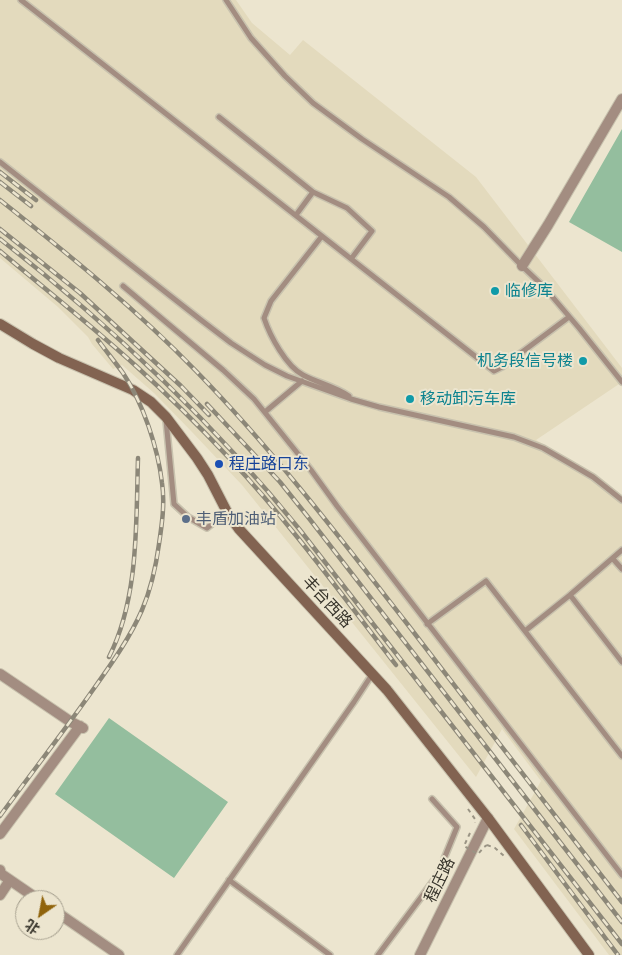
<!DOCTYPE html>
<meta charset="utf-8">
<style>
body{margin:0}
#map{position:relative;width:622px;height:955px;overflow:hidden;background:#ece5cf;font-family:Raleway,"Noto Sans SC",sans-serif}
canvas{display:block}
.north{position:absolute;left:15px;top:890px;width:50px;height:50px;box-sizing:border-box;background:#ece5cf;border:1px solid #a49e8d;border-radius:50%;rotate:213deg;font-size:14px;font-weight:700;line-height:20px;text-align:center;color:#37342b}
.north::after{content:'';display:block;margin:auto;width:18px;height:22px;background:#90640c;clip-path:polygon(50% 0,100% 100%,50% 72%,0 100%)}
</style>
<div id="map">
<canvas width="622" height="955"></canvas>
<div class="north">北</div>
</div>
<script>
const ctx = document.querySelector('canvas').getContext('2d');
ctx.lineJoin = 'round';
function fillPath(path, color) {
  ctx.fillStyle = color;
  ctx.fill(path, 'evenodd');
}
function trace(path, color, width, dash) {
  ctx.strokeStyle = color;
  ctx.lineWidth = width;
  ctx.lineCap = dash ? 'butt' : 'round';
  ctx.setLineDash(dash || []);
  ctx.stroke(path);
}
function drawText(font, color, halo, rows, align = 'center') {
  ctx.font = font + ' Raleway,"Noto Sans SC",sans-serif';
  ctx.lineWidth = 4;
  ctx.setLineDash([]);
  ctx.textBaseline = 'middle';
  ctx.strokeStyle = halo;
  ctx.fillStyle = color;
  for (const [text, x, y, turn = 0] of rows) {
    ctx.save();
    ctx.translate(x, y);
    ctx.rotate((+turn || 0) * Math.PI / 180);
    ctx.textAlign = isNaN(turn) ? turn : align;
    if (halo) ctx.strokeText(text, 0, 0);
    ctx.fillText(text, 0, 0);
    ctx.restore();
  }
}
const built = new Path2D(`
 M 0,0 L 236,0 L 252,23 L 290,55 L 303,40 L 476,177 L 622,368 L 622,382 L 536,440 L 583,467 L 622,495 L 622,955 L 609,955 L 514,829 L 541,781 L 502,729 L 476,777 L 242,485 L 192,432 L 154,393 L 122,365 L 113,369 L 92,344 L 88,337 L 58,307 L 0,258 Z`);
const green = new Path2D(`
 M 622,129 L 622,252 L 569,222 Z
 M 109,718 L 228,802 L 174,878 L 55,794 Z`);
const path = new Path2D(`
 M 468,809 L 475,819 L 475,823
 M 487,845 L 495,848 L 504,856`);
const lane = new Path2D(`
 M 21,0 L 494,371 L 502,367 L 569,317
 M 226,0 L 251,38 L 285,76 L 313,103 L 362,139 L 449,197 L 484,227 L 522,266 L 544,287 L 579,328 L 622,382
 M 219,117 L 313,192 L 347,208 L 372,231 L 351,259
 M 0,162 L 201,320 L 231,343 L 265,365 L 287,376 L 351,399 L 379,407 L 514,437 L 543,448 L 569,463 L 593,477 L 622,500
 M 296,215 L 313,192
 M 322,236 L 271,301 L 264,318 C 270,336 286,366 303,375 C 318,383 334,386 349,396
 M 123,286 L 223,370 L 254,399 L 311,470 L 337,506 L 622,875
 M 265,412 L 302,381
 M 166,420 L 174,504 L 188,517 L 207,528 L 227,512
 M 613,559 L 622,569
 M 570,595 L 622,662
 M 427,624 L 486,581 L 622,756
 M 525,631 L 570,595 L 622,550
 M 229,880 L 330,955
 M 177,955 L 354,702 L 373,673
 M 378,955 L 437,876 L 457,827 L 432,799`);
const street = new Path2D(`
 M 522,266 L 548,225 L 622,99
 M 0,674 L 71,722 L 83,728
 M 0,834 L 80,726
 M 0,870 L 1,874 L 39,900
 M 0,895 L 10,880
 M 55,911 L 119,955
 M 420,955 L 488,818`);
const secondary = new Path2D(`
 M 0,324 L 33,344 L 59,358 L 133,390 L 151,402 L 166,417 L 197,458 L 208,475 L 227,512 L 239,529 L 387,690 L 488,818 L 589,955`);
const rail = new Path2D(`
 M 0,172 L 36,200
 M 0,182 L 31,206
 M 0,200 C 68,254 135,308 196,371 C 272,449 338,535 405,621 C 477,715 550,809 622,902
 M 0,229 L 80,293 L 181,386 L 209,415
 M 0,239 C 110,325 212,421 300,530 L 622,944
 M 0,251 C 45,289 92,326 136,366 C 168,395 200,427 230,459 C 290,523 342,595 396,665
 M 207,404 L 280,482 L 308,517 L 622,922
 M 109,657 C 139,598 136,523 138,458
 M 0,816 C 30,775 61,735 90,694 C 109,667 129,640 142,610 C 151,589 156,566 159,544 C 162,524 165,503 162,483 C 158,448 143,403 123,373 C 115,362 106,351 98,340
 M 521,825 L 618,955`);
const pathBridge = new Path2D(`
 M 470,833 L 464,846 L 478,854 L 484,847 L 487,845`);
const markers = [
 [495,291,5,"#0f9aa8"],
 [583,361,5,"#0f9aa8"],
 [410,399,5,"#0f9aa8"],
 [219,464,5,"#1a4fb4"],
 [186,519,5,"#5c6f8a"]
];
const cultureNames = [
 ["临修库",505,291],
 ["机务段信号楼",573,361,"right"],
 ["移动卸污车库",420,399]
];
const transitNames = [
 ["程庄路口东",229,464]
];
const serviceNames = [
 ["丰盾加油站",196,519]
];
const streetNames = [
 ["丰台西路",327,602,47],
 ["程庄路",440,880,-64]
];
fillPath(built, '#e3dabd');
fillPath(green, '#94be9e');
trace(lane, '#c8c2ae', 8);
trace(street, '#c8c2ae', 12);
trace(secondary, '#c8c2ae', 12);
trace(path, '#9a9484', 2, [4, 4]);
trace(lane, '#a38d81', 5);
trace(street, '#a38d81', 10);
trace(secondary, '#826351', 10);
trace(rail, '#8c8778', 4.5);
trace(rail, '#ece5cf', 2.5, [8]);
trace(pathBridge, '#9a9484', 2, [4, 4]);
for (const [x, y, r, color] of markers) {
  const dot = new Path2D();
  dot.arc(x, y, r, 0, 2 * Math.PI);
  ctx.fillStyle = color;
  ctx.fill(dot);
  trace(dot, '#ece5cf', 2);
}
drawText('16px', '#0d838f', '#ece5cf', cultureNames, 'left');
drawText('16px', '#164399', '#ece5cf', transitNames, 'left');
drawText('16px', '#4e5e75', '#ece5cf', serviceNames, 'left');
drawText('16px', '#37342b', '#ece5cf', streetNames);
</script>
